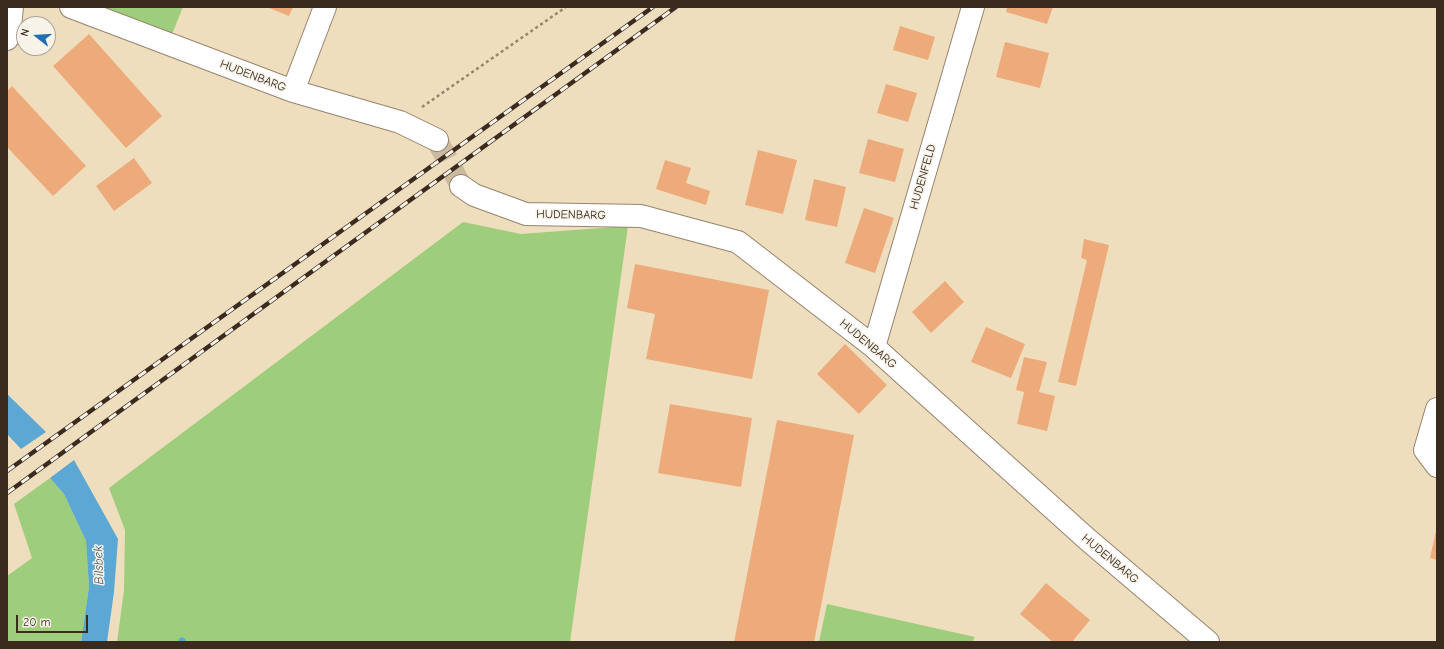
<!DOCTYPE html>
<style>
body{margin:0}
#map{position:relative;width:1444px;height:649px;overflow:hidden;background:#efdebe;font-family:"Comic Neue",sans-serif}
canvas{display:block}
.frame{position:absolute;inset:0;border:8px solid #3b2a1e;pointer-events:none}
.north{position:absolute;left:16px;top:16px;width:40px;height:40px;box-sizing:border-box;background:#f7f3e8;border:1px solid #aca397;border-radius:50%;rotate:287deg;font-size:11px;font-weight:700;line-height:16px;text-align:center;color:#3b2a1e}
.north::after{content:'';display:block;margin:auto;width:14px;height:18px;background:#1f6fb2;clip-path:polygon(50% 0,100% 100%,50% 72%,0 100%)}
.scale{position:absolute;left:16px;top:615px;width:72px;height:18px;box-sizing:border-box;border:2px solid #3b2a1e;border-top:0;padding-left:5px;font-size:12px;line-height:14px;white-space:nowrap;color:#3b2a1e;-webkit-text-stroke:3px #f7f3e8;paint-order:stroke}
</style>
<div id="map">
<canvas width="1444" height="649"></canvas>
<div class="frame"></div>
<div class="north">N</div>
<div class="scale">20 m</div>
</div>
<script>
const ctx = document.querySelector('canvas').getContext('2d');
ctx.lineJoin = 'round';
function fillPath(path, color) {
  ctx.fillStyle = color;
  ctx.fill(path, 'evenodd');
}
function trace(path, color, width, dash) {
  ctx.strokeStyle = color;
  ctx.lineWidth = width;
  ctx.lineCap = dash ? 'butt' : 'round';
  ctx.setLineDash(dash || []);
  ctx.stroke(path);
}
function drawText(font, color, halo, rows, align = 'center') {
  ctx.font = font + ' "Comic Neue",sans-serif';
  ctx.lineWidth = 3;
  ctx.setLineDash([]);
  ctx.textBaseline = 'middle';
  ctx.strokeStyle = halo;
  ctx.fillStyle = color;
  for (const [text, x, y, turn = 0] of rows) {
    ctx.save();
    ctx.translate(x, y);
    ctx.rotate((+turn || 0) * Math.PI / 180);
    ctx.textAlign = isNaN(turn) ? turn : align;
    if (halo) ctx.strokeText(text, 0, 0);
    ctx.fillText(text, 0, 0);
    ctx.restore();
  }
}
const green = new Path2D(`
 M 103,7 L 183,7 L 172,34 Z
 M 463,222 L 521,234 L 628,226 L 570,642 L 117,642 L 124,590 L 125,530 L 109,488 Z
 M 50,478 L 64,494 L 86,541 L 89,587 L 81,642 L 7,642 L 7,576 L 32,558 L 14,504 Z
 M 827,604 L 975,637 L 972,642 L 819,642 Z`);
const water = new Path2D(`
 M 7,394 L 46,432 L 21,449 L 7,434 Z
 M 74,460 L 118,539 L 114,592 L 107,642 L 81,642 L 89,587 L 86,541 L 64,494 L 50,478 Z`);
const stream = new Path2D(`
 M 182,642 L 182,641`);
const building = new Path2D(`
 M 267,7 L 293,7 L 289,16 Z
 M 1007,7 L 1053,7 L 1047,24 L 1006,12 Z
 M 900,26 L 935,37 L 928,60 L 893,50 Z
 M 89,34 L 162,116 L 126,148 L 53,66 Z
 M 1005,42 L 1049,53 L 1040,88 L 996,77 Z
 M 886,84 L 917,93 L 908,122 L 877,113 Z
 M 12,86 L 86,166 L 53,196 L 7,147 L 7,91 Z
 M 868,139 L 904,149 L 895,182 L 859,173 Z
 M 758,150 L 797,160 L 783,214 L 745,205 Z
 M 134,158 L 152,183 L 114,211 L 96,186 Z
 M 665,160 L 691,168 L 686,183 L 710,191 L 706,205 L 656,189 Z
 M 814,179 L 846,187 L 837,227 L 805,220 Z
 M 864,208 L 894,218 L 875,273 L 845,263 Z
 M 1084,239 L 1109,245 L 1076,386 L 1058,382 L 1087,260 L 1081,258 Z
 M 635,264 L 769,290 L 752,379 L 646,359 L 655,314 L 627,308 Z
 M 945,281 L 964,302 L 931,333 L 912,312 Z
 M 986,327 L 1025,344 L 1011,378 L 971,362 Z
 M 845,344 L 887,385 L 859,414 L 817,374 Z
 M 1024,357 L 1047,362 L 1039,392 L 1055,396 L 1047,431 L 1017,424 L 1024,392 L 1016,390 Z
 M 670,404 L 752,418 L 741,487 L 658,473 Z
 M 777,420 L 854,435 L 814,642 L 734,642 Z
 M 1436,531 L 1437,531 L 1437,560 L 1430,558 Z
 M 1046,583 L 1090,620 L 1072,642 L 1053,642 L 1020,614 Z`);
const minorTunnel = new Path2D(`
 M 437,140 L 461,186`);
const path = new Path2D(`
 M 422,107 L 566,7`);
const minor = new Path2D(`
 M 71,7 L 293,91 L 400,122 L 437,140
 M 7,39 L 9,36 L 12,7
 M 293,91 L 325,7
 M 461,186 L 474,195 L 526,214 L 641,216 L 738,242 L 874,347 L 1087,539 L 1208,642
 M 874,347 L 973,7
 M 1437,409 L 1425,450 L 1437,466`);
const rail = new Path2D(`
 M 7,471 L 653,7
 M 7,493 L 676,7`);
const streetNames = [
 ["HUDENBARG",253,76,21],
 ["HUDENFELD",923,177,-74],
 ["HUDENBARG",571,215,1],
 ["HUDENBARG",868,344,40],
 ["HUDENBARG",1110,559,40]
];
const waterNames = [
 ["Bilsbek",99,565,-92]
];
fillPath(green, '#9ecd7b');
fillPath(water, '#5ca7d4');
trace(stream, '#5ca7d4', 7);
fillPath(building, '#edab7b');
trace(minorTunnel, '#cbba9e', 22, [22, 11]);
trace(minor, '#95846e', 24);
trace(path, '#95846e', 2.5, [3, 3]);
trace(minor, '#fff', 22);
trace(rail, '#3b2a1e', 4.5);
trace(rail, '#f7f3e8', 3, [9]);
drawText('12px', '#3b2a1e', '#f7f3e8', streetNames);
drawText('italic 13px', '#47565e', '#f7f3e8', waterNames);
</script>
